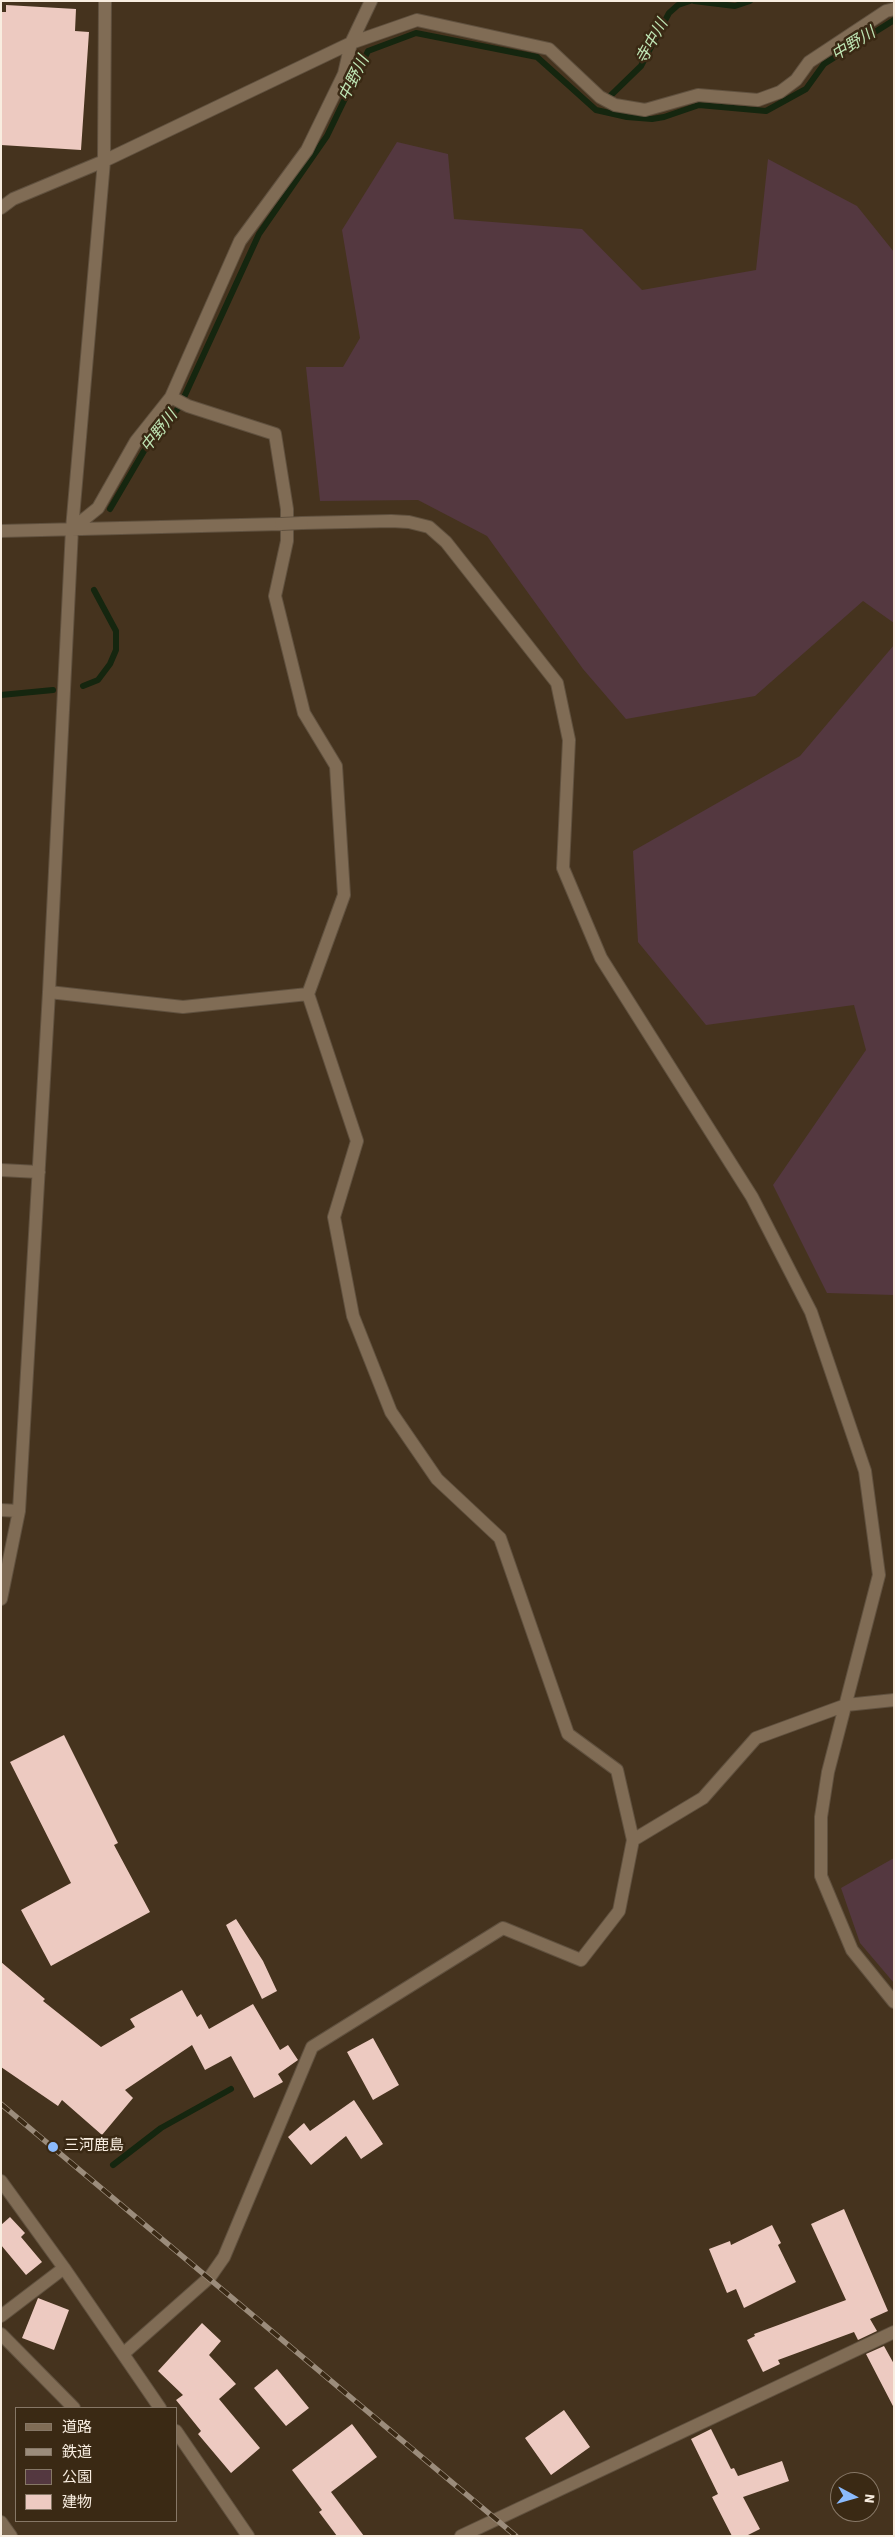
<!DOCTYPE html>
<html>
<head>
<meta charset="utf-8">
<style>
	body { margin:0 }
	#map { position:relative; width:895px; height:2537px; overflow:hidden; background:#45331e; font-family:"Source Sans 3","Noto Sans JP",sans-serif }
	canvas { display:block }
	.frame { position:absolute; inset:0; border:2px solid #f8ede0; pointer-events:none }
	.legend { position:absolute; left:15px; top:2407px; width:162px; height:115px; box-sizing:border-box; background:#3a2914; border:1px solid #867766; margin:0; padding:6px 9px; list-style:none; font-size:15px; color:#f8ede0 }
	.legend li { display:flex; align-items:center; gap:10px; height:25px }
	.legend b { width:25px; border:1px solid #867766 }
	.north { position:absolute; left:830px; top:2472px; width:50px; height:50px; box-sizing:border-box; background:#3a2914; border:1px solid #867766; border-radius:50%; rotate:96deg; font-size:14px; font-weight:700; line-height:20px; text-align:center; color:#f8ede0 }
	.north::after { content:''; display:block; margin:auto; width:18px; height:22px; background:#8bbafc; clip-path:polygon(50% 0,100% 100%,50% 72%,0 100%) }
</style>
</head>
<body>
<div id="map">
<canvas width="895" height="2537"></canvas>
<div class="frame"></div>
<ul class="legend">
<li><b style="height:6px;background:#806c55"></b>道路</li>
<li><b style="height:6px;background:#9b8c7b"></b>鉄道</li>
<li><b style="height:14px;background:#543840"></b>公園</li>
<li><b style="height:14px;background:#edcac1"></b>建物</li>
</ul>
<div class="north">N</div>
</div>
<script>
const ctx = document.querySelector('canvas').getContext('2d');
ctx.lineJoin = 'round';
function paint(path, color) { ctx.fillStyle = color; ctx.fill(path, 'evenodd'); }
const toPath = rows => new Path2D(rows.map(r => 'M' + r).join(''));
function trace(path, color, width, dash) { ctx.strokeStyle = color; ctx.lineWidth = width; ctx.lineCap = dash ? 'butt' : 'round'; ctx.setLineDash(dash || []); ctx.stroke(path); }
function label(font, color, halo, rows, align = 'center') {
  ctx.font = font + ' "Source Sans 3","Noto Sans JP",sans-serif'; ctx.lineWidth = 5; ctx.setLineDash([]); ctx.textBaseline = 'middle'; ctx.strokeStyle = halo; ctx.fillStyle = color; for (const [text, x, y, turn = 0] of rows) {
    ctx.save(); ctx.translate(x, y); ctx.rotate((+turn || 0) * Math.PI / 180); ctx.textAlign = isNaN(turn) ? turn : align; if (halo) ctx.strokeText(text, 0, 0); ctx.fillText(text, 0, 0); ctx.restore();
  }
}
paint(toPath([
	[397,142,448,154,454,219,582,229,642,290,756,270,768,159,857,206,894,252,894,623,863,601,755,696,626,719,583,669,487,536,418,500,320,501,306,367,343,367,360,338,342,230],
	[894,645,894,1295,827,1293,773,1185,866,1050,854,1005,706,1025,638,942,633,851,800,756],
	[894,1858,894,1983,860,1943,841,1888]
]), '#543840');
trace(toPath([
	[694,1,735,6,750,1],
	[606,100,641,66,669,13,678,5,690,1],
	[110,509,144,451,180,406,259,234,327,136,368,51,416,33,537,57,596,110,627,117,652,119,664,117,699,105,766,111,806,89,824,64,894,20],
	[83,686,98,680,110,664,116,650,116,631,94,590],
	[1,695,53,690],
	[113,2165,161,2128,231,2089]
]), '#15260f', 6);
paint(toPath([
	[6,5,76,9,75,31,89,32,81,150,1,145,1,12,6,12],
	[64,1735,118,1843,114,1845,150,1912,51,1966,21,1910,71,1883,10,1762],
	[236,1919,263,1961,277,1991,262,1999,226,1925],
	[1,1962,45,1999,43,2001,101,2047,135,2027,130,2019,182,1990,197,2017,201,2014,209,2029,253,2004,280,2050,288,2045,298,2060,278,2074,283,2082,254,2098,231,2056,205,2070,192,2045,125,2090,133,2098,102,2135,62,2100,58,2106,1,2067],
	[373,2038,399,2085,373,2100,347,2052],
	[354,2100,383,2144,361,2159,346,2136,311,2165,288,2137,304,2123,310,2131],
	[844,2209,888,2311,870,2319,877,2331,858,2340,854,2332,778,2360,780,2364,763,2372,747,2340,755,2336,754,2334,846,2300,811,2224],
	[10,2217,25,2233,21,2237,42,2262,26,2275,1,2245,1,2225],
	[772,2225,781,2243,778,2245,796,2282,744,2308,736,2289,727,2293,709,2249,730,2241,731,2245],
	[38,2298,69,2310,54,2350,22,2338],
	[202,2323,221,2341,209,2355,236,2384,219,2399,260,2448,231,2473,198,2434,201,2431,176,2400,183,2395,158,2371],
	[884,2346,894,2364,894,2408,866,2354],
	[277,2369,309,2408,286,2426,254,2388],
	[564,2410,590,2447,551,2475,525,2438],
	[352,2424,377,2457,331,2492,364,2536,337,2536,319,2512,322,2510,292,2470],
	[711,2429,731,2469,734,2468,738,2476,782,2461,789,2481,743,2497,760,2529,746,2536,732,2536,712,2497,718,2494,691,2439]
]), '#edcac1');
const minor = toPath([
	[1,208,13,199,104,161,351,43,417,20,549,49,600,97,615,105,645,110,698,95,758,100,780,92,796,80,809,62,886,11,894,9],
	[171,397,188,406,275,434,287,509,287,541,275,596,304,713,336,766,344,895,308,994,357,1141,334,1217,353,1316,391,1412,437,1479,500,1538,568,1734,617,1770,633,1840],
	[302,523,391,521,409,522,429,527,446,542,557,683,569,740,563,868,601,958,752,1197,811,1312,865,1471,879,1575,828,1772,821,1817,821,1876,852,1950,894,2002],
	[72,529,98,508,136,441,171,397,240,241,307,150,344,74,351,43,371,1],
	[1,531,281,524],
	[49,992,183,1007,308,994],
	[1,1170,39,1172],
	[1,1510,19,1511],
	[1,1599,19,1511,49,992,72,529,104,161,105,1],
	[1,2181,64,2268,160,2408],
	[1,2316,64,2268],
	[1,2334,74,2408],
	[123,2354,210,2277,224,2257,312,2047,503,1928,581,1960,619,1911,633,1840,703,1798,756,1738,846,1705,894,1700],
	[176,2431,248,2536],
	[1,2522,11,2536],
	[461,2536,894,2332]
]);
trace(minor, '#60513f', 14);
trace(minor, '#806c55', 12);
const rail = toPath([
	[1,2104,516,2536]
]);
trace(rail, '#9b8c7b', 5.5);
trace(rail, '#3a2914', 4, [11]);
const minorBridge = toPath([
	[281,524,302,523]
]);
trace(minorBridge, '#60513f', 14, []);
trace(minorBridge, '#806c55', 12);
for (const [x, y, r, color] of [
	[53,2147,6,"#8bbafc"]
]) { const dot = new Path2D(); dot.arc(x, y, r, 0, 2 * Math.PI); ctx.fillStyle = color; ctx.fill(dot); trace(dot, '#3a2914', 2); }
label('15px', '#f8ede0', '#3a2914', [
	["三河鹿島",64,2147]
], 'left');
label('italic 16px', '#bfe5b4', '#3a2914', [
	["寺中川",653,42,-61],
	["中野川",854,45,-32],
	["中野川",355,79,-64],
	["中野川",160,432,-52]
]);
</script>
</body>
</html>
